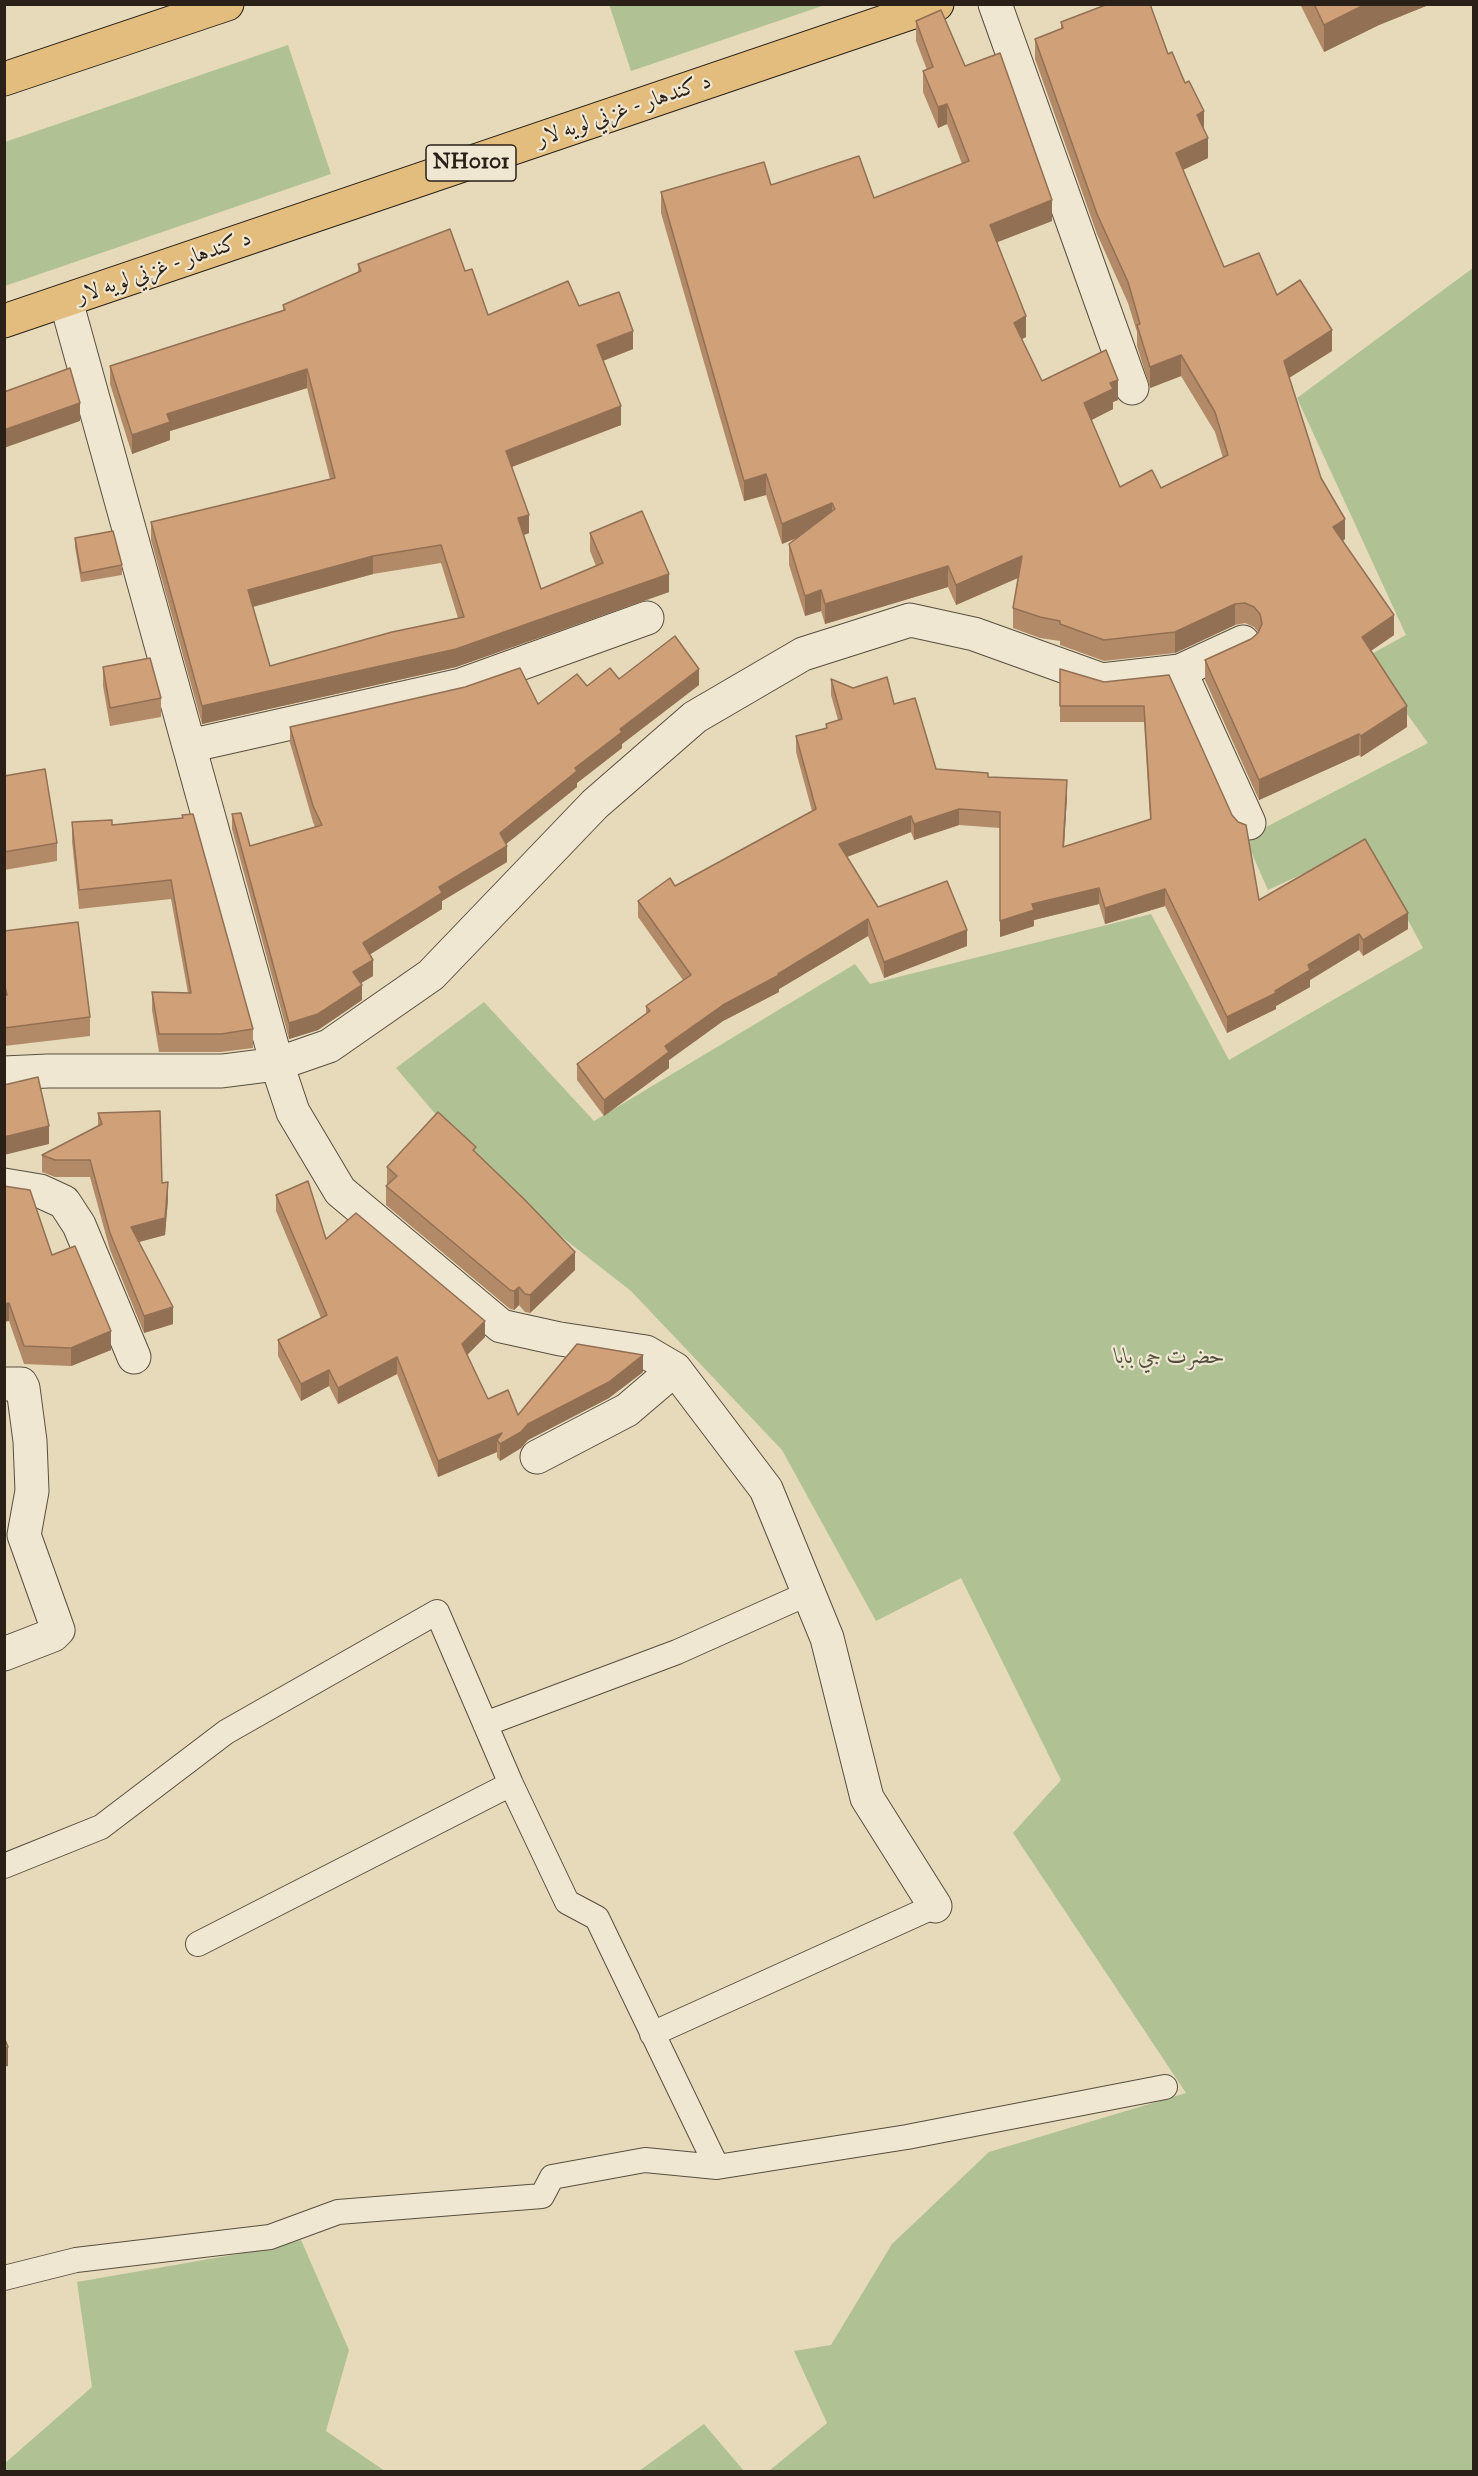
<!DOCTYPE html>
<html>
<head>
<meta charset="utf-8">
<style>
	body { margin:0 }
	#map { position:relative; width:1478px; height:2476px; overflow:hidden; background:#e6daba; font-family:"IM FELL Great Primer",serif }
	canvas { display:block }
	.frame { position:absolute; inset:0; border:6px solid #2a2018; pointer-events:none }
</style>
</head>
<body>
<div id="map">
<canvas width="1478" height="2476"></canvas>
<div class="frame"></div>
</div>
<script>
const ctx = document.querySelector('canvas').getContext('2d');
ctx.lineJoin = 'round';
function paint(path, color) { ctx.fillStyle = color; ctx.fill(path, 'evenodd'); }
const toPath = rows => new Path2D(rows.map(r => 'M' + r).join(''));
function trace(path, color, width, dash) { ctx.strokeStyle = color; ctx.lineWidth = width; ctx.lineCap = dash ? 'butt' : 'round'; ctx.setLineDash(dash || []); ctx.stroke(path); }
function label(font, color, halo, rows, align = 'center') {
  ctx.font = font + ' "IM FELL Great Primer",Amiri,serif'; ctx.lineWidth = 4.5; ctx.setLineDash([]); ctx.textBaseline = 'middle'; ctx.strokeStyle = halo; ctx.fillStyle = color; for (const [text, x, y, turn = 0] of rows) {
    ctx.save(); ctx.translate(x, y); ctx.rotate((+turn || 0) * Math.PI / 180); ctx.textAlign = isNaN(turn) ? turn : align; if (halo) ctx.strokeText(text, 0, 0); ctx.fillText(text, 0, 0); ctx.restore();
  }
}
paint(toPath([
	[609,4,825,4,825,5,631,71],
	[288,45,331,174,5,286,5,142],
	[1473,268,1473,2471,769,2471,827,2423,794,2351,831,2345,892,2244,989,2152,1186,2093,1013,1833,1061,1780,961,1578,876,1621,782,1450,631,1291,498,1187,396,1068,484,1002,594,1121,855,964,870,984,1151,914,1229,1060,1423,948,1367,844,1268,890,1245,838,1428,743,1366,657,1406,635,1297,398],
	[301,2240,349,2350,326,2431,385,2471,5,2472,4,2464,92,2387,77,2282,267,2249],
	[704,2424,744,2471,639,2471]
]), '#b0c194');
const service = toPath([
	[485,1724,677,1652,809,1593],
	[4,1866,101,1827,226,1732,437,1612,511,1784,567,1902,597,1918,717,2167],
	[198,1944,511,1784],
	[652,2034,935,1906],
	[4,2278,76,2260,270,2237,338,2212,542,2196,552,2177,645,2160,717,2167,907,2137,1165,2087]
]);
const minor = toPath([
	[995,4,1132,388],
	[66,301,277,1064,293,1112,340,1191,501,1326,560,1339,646,1352,675,1369,766,1489,827,1638,867,1798,935,1906],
	[1180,671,1249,823],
	[189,746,461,685,647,618],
	[4,1073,48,1071,222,1071,277,1064,329,1046,431,975,595,804,695,717,803,654,910,620,974,634,1102,680,1180,671,1243,642],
	[4,1185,40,1191,64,1202,79,1225,134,1357],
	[4,1384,21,1384,23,1388,30,1441,32,1491,24,1535,58,1630,53,1635,4,1654],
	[537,1457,627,1410,675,1369]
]);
const trunk = toPath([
	[4,79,227,4],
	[4,321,937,4]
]);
trace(service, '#594e40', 26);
trace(minor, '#594e40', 35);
trace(trunk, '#2a2018', 35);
trace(service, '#efe7d2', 24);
trace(minor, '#efe7d2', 33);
trace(trunk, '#e3bd7d', 33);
paint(toPath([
	[1300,4,1431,4,1379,25,1324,52],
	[916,21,965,66,1052,221,997,242,1026,337,1022,339,1042,381,1118,400,1113,402,1113,409,1091,420,1120,487,1161,488,1223,458,1215,432,1181,376,1150,388,1137,346,1137,332,1128,303,1097,234,1035,59,1035,39,1061,29,1061,22,1168,54,1204,128,1208,158,1183,170,1224,267,1277,295,1332,351,1289,378,1321,478,1345,539,1343,541,1394,635,1371,651,1407,727,1361,757,1359,755,1259,800,1205,680,1205,660,1251,639,1258,632,1254,627,1245,623,1235,625,1175,653,1104,661,1060,645,1060,641,1040,638,1013,628,1013,608,1018,578,956,605,948,587,825,624,821,611,805,616,789,565,789,544,797,538,782,544,766,495,744,501,661,213,661,192,771,185,874,198,962,164,947,124,938,128,923,92,923,71,927,70,916,41],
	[358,264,465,271,488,315,579,306,633,349,603,361,621,425,512,467,529,533,524,535,541,589,596,566,590,551,590,533,669,592,456,667,202,724,151,540,151,522,330,479,307,388,170,431,170,440,132,454,110,384,110,366,283,310,283,305,358,273],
	[441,563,458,618,270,666,253,607,373,574],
	[75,538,122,565,122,575,81,582,75,547],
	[103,667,161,698,161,717,110,726,103,686],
	[1060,669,1104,682,1169,675,1259,900,1408,929,1363,956,1359,950,1310,980,1310,987,1276,1006,1276,1009,1227,1033,1165,906,1105,924,1099,904,1034,920,1034,926,1000,937,1000,828,959,825,914,840,911,832,847,857,878,907,967,946,884,978,868,936,779,989,779,992,723,1021,669,1060,669,1068,604,1116,577,1080,577,1064,646,1013,646,1006,683,980,638,917,638,901,675,886,812,811,796,752,796,736,826,729,826,724,838,720,831,695,831,679,894,704,936,769,988,777,1067,796,1064,847,1150,820,1144,722,1060,722],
	[619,679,699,685,622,744,622,748,577,783,577,787,506,844,507,862,442,901,442,909,370,954,373,976,360,983,362,1000,318,1030,289,1039,232,829,232,814,250,846,315,827,313,822,290,743,290,727,538,704,587,686],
	[4,776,57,843,57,861,4,870],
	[182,818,253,1029,253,1048,221,1052,159,1052,152,1010,152,992,188,993,171,899,79,909,72,841,72,822,112,825],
	[4,931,90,1017,90,1036,4,1046],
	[98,1113,162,1183,168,1199,165,1235,139,1242,173,1324,144,1333,110,1250,90,1177,55,1177,42,1172,42,1155,98,1126],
	[476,1153,575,1270,530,1313,525,1312,519,1305,514,1310,510,1309,386,1205,386,1186,387,1185,387,1167],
	[4,1186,52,1255,111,1350,71,1366,24,1364,9,1321],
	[276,1195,326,1239,485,1337,467,1355,488,1399,518,1415,643,1372,609,1398,528,1440,521,1448,500,1461,497,1457,497,1452,438,1477,397,1374,338,1404,329,1386,301,1401,278,1356,278,1340,321,1318,276,1211]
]), '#b38a67');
paint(toPath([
	[1366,4,1431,4,1379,25,1324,52,1324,25],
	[947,104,947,124,938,128,938,107],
	[1204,111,1204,132,1197,115],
	[1208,138,1208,158,1176,173,1176,153],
	[1052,200,1052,221,990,245,990,225],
	[1026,316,1026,337,1014,343,1014,323],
	[1332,330,1332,351,1284,381,1284,361],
	[633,331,633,349,597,363,597,345],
	[1181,355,1181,376,1150,388,1150,367],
	[307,369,307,388,170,431,170,440,132,454,132,435,167,414],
	[1118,380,1118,400,1113,402,1113,409,1084,424,1084,403,1110,383],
	[80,403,80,421,4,448,4,430],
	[621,406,621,425,506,469,506,451],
	[766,474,766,495,744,501,744,481],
	[832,503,832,523,782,544,782,524],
	[529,515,529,533,518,537,518,518],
	[1345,519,1345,539,1333,547,1333,527],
	[373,556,373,574,248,608,248,590],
	[1022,556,1022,576,956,605,956,585],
	[948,566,948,587,825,624,825,604],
	[669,574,669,592,456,667,202,724,202,706],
	[821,590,821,611,805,616,805,596],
	[1235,604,1235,625,1175,653,1175,632],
	[1394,615,1394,635,1362,657,1362,637],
	[699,669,699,685,622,744,622,748,577,783,577,787,500,849,500,833,620,729],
	[1407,706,1407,727,1361,757,1361,736],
	[1359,734,1359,755,1259,800,1259,780],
	[1067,780,1067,796,1063,863,1063,847],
	[959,809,959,825,914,840,914,824],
	[911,816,911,832,839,860,839,844],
	[507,846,507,862,442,901,442,909,363,959,363,943,439,887],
	[1099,888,1099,904,1034,920,1034,926,1000,937,1000,921,1032,904],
	[1165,889,1165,906,1105,924,1105,908],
	[1408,913,1408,929,1363,956,1363,940],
	[868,919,868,936,779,989,779,992,723,1021,669,1060,669,1068,604,1116,604,1100,665,1046,723,1005,778,974],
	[967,930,967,946,884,978,884,962],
	[1359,934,1359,950,1310,980,1310,987,1276,1006,1276,1009,1227,1033,1227,1017,1275,991,1308,965],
	[373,960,373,976,353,988,353,972],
	[362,985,362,1000,318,1030,289,1039,289,1023],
	[49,1126,49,1144,4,1155,4,1137],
	[168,1182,168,1199,165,1235,131,1244,131,1227],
	[575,1252,575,1270,530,1313,530,1295],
	[519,1287,519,1305,514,1310,514,1291],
	[9,1303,9,1321,4,1322,4,1304],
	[173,1307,173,1324,144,1333,144,1316],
	[485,1321,485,1337,462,1360,462,1344],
	[111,1331,111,1350,71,1366,71,1348],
	[643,1355,643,1372,609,1398,528,1440,521,1448,500,1461,500,1444,497,1440,497,1452,438,1477,438,1461,502,1433,528,1424],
	[397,1357,397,1374,338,1404,338,1388],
	[329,1370,329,1386,301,1401,301,1384],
	[8,2047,8,2066,4,2067,4,2049]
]), '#927054');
const building = toPath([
	[1108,4,1150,4,1168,54,1172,52,1185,83,1189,81,1204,111,1197,115,1208,138,1176,153,1224,267,1259,253,1277,295,1300,280,1332,330,1284,361,1321,478,1345,519,1333,527,1394,615,1362,637,1407,706,1361,736,1359,734,1259,780,1205,660,1251,639,1258,633,1262,624,1260,614,1254,607,1245,603,1235,604,1175,632,1104,640,1060,624,1060,621,1040,617,1013,608,1022,556,956,585,948,566,825,604,821,590,805,596,789,544,835,509,832,503,782,524,766,474,744,481,661,192,764,162,771,185,859,156,874,198,969,161,947,104,938,107,923,71,933,67,916,21,941,10,965,66,1000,53,1052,200,990,225,1026,316,1014,323,1042,381,1106,350,1118,380,1110,383,1113,389,1084,403,1120,487,1152,470,1161,488,1228,455,1215,412,1181,355,1150,367,1137,325,1140,324,1128,282,1097,214,1035,39,1063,28,1061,22,1108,4],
	[1314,4,1366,4,1324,25,1314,4],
	[450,229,465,271,472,269,488,315,568,281,579,306,619,292,633,331,597,345,621,406,506,451,529,515,518,518,541,589,603,563,590,533,642,511,669,574,456,649,202,706,151,522,335,478,307,369,167,414,170,422,132,435,110,366,285,310,283,305,361,271,358,264,450,229],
	[441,545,464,617,392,632,270,666,248,590,373,556,441,545],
	[70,368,80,403,4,430,4,392,70,368],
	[113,531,122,565,81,573,75,538,113,531],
	[675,636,699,669,620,729,622,732,575,768,577,771,500,833,507,846,439,887,442,893,363,943,373,960,353,972,362,985,318,1014,289,1023,232,814,241,813,250,846,322,825,313,806,290,727,465,687,520,668,538,704,577,674,587,686,610,668,619,679,675,636],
	[150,658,161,698,110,708,103,667,150,658],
	[1060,669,1104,682,1169,675,1232,815,1238,822,1246,825,1259,900,1365,839,1408,913,1363,940,1359,934,1308,965,1310,970,1275,991,1276,993,1227,1017,1165,889,1105,908,1099,888,1032,904,1034,910,1000,921,1000,812,959,809,914,824,911,816,839,844,878,907,947,881,967,930,884,962,868,919,778,974,779,975,723,1005,665,1046,669,1052,604,1100,577,1064,650,1011,646,1006,691,975,638,901,670,878,675,886,816,809,796,736,827,728,826,724,842,719,831,679,853,688,887,677,894,704,915,698,936,769,988,773,988,777,1067,780,1063,847,1151,819,1144,706,1060,706,1060,669],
	[45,769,57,843,4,852,4,776,45,769],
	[193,814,253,1029,221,1034,159,1034,152,992,191,993,171,880,79,890,72,822,112,820,112,825,183,818,182,815,193,814],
	[78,922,90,1017,4,1028,4,995,7,995,4,983,4,931,78,922],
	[38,1077,49,1126,4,1137,4,1085,38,1077],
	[160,1111,162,1183,168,1182,165,1218,131,1227,173,1307,144,1316,110,1233,90,1160,55,1160,42,1155,102,1124,98,1113,160,1111],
	[438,1112,476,1147,473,1150,524,1199,575,1252,530,1295,525,1294,519,1287,514,1291,510,1290,386,1186,397,1176,387,1167,438,1112],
	[308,1181,326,1239,356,1213,485,1321,462,1344,488,1399,508,1390,518,1415,577,1344,643,1355,609,1382,528,1424,521,1432,500,1444,497,1440,502,1433,438,1461,397,1357,338,1388,329,1370,301,1384,278,1340,327,1315,276,1195,308,1181],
	[4,1186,30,1190,52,1255,75,1246,111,1331,71,1348,24,1346,9,1303,4,1304,4,1186],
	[4,2037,8,2047,4,2049,4,2037]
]);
paint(building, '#d0a078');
trace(building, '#927054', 1.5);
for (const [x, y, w] of [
	[471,163,90]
]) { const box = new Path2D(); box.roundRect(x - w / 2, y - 18, w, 36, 4.5); ctx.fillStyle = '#efe7d2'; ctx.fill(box); trace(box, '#2a2018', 1.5); }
label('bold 21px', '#2a2018', null, [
	["NH0101",471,163]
]);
label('22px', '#2a2018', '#efe7d2', [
	["د کندهار - غزني لويه لار",624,111,-19],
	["د کندهار - غزني لويه لار",164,268,-19]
]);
label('italic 22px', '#52503d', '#efe7d2', [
	["حضرت جي بابا",1170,1358]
]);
</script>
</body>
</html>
